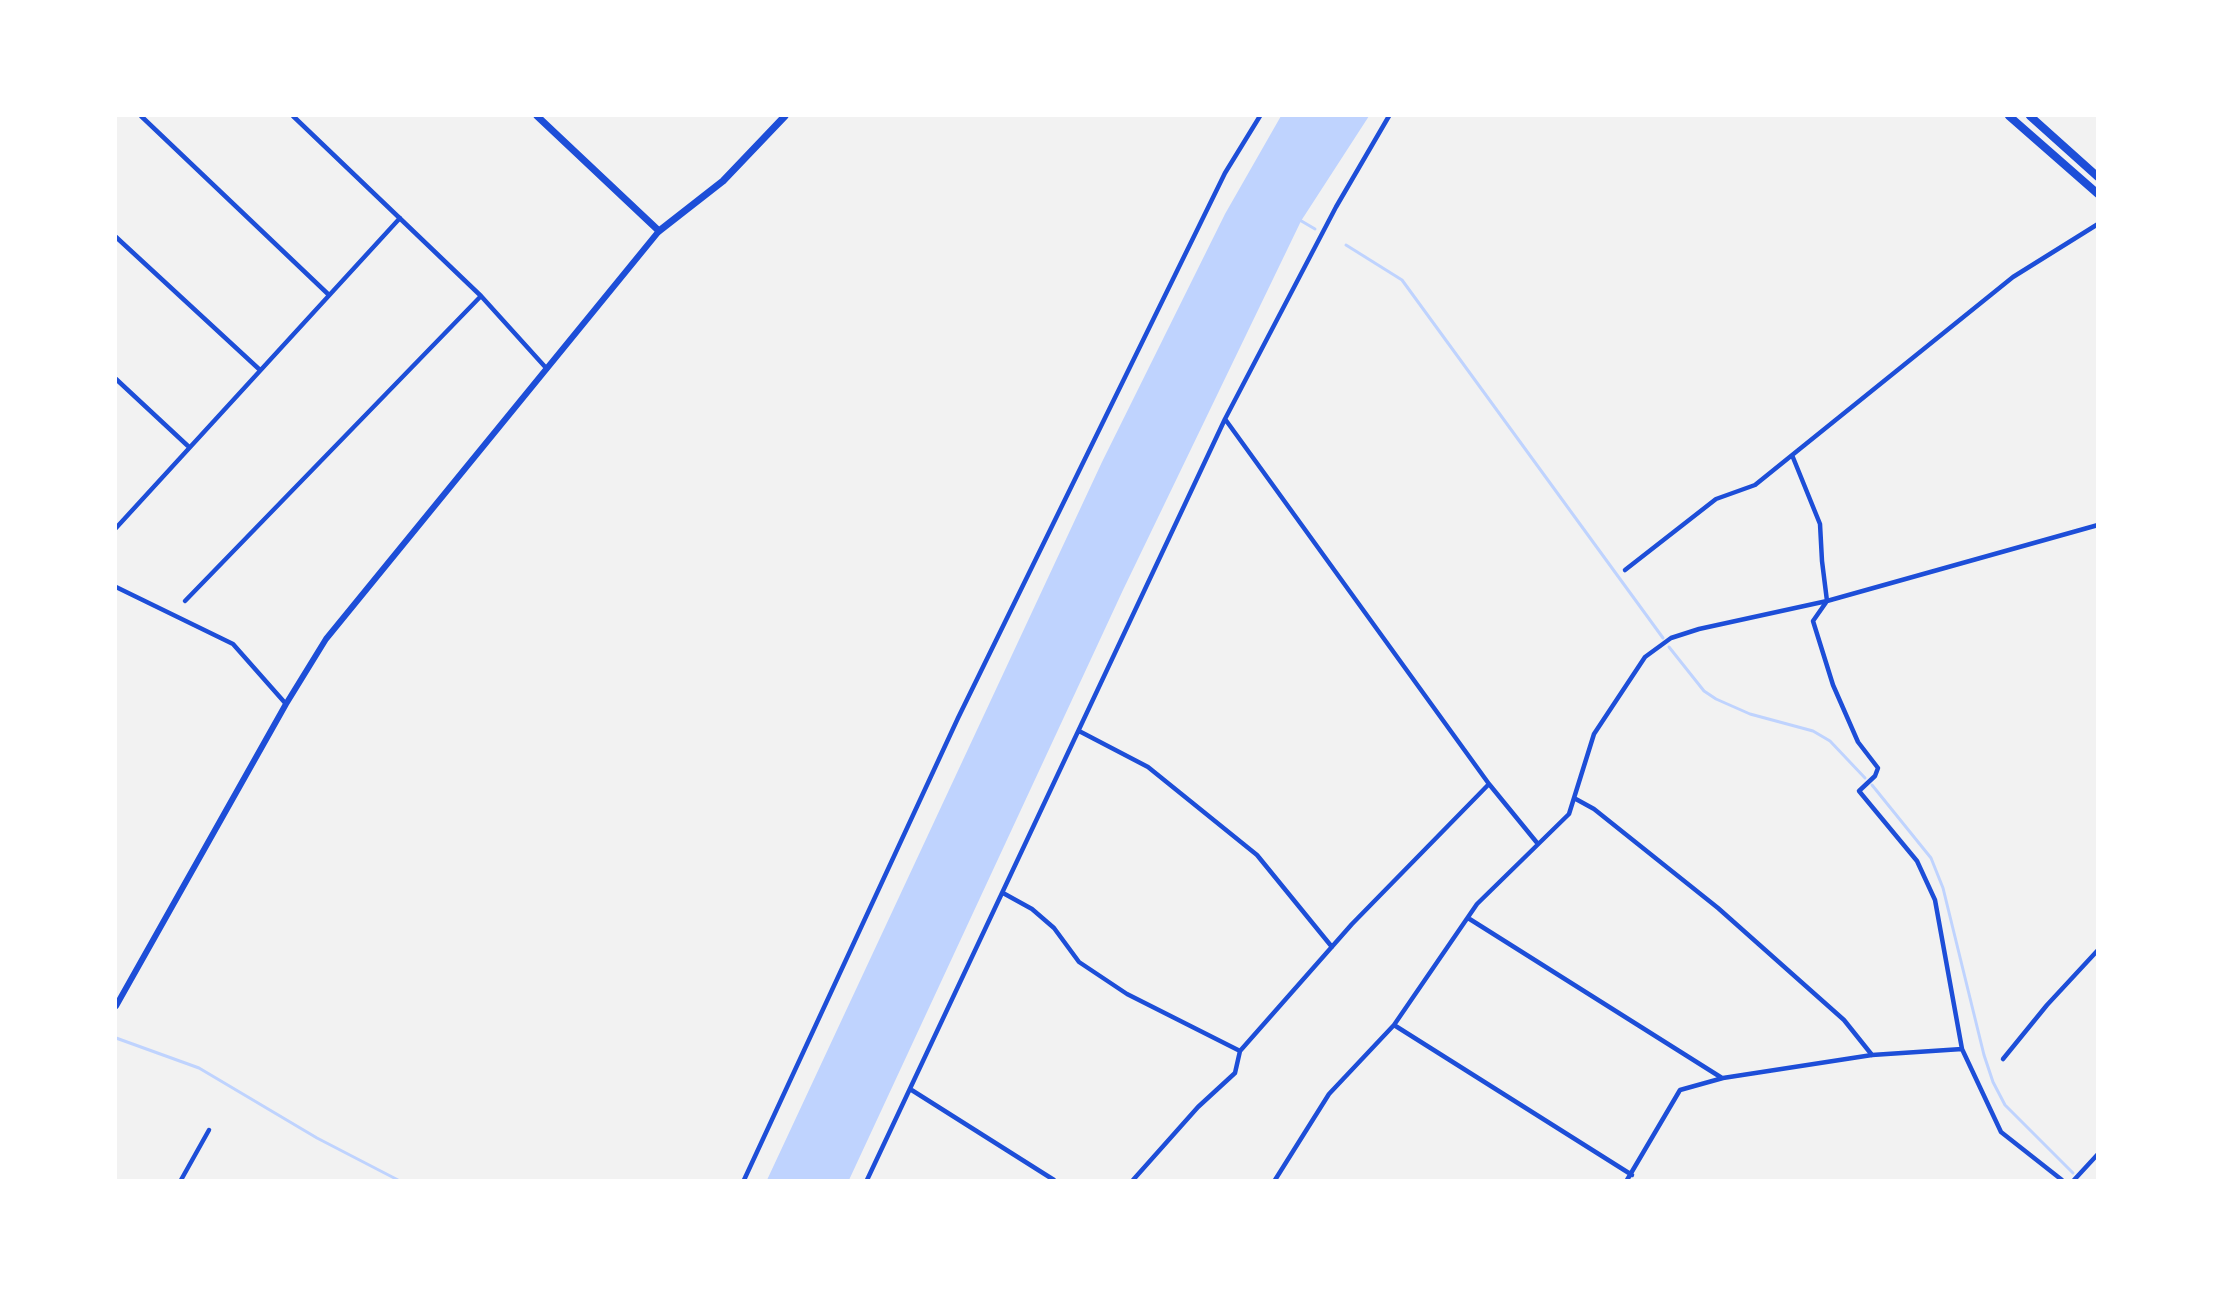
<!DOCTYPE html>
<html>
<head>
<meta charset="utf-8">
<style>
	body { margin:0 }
	#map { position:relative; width:2213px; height:1296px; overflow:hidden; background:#f2f2f2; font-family:"Golos Text",sans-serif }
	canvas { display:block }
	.frame { position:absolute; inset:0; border:117px solid #fff; pointer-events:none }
</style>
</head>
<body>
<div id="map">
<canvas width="2213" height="1296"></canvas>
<div class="frame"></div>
</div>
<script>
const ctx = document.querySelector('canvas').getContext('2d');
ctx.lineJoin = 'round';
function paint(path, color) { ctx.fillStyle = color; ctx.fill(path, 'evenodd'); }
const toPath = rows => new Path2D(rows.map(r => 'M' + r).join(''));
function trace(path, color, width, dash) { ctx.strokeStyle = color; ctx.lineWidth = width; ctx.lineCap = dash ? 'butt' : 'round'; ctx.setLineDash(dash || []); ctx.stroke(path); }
paint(toPath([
	[1281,116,1369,116,1301,221,1123,590,849,1180,767,1180,1102,462,1225,214]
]), '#bfd3fe');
trace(toPath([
	[1298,219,1315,229],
	[1346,245,1402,280,1663,638],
	[1669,647,1704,691,1716,699,1750,714,1813,731,1830,741,1865,778],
	[1872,785,1931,858,1943,888,1984,1055,1993,1082,2005,1105,2073,1173],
	[116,1038,199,1068,317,1138,398,1180]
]), '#bfd3fe', 3);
trace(toPath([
	[141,116,329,295],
	[293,116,481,296,547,369],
	[116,237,260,370],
	[116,379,189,447],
	[1225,419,1489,784,1538,844],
	[1792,455,1820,524,1822,561,1827,601,1813,621,1833,685,1858,742,1878,768,1875,776,1859,791,1917,861,1935,900,1962,1049,2001,1132,2062,1180],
	[116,528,400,218],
	[1625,570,1716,499,1755,485,2013,277,2098,224],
	[116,587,233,644,286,704],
	[185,601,481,296],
	[1079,731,1148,767,1257,855,1332,947],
	[1574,798,1594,809,1718,908,1844,1020,1872,1055],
	[1003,893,1032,909,1054,928,1079,962,1127,994,1240,1051],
	[1468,918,1722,1078],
	[1394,1025,1632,1175],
	[2003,1059,2047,1005,2098,950],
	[910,1089,1054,1180],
	[181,1180,209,1130],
	[744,1180,958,718,1225,173,1260,116],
	[867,1180,1225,419,1336,207,1389,116],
	[1133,1180,1198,1107,1235,1073,1240,1051,1352,924,1489,784],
	[1275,1180,1329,1094,1394,1025,1477,904,1569,814,1594,734,1645,657,1671,638,1699,629,1827,601,2098,525],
	[1627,1180,1680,1090,1723,1078,1872,1055,1962,1049],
	[2074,1180,2098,1154]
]), '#1d4ed8', 4.5);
trace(toPath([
	[116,1006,286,704,326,639,659,231]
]), '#1d4ed8', 6);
trace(toPath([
	[537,116,659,231,723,181,785,116]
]), '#1d4ed8', 7);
trace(toPath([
	[2009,116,2098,194],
	[2030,116,2098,177]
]), '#1d4ed8', 8);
</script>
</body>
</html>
